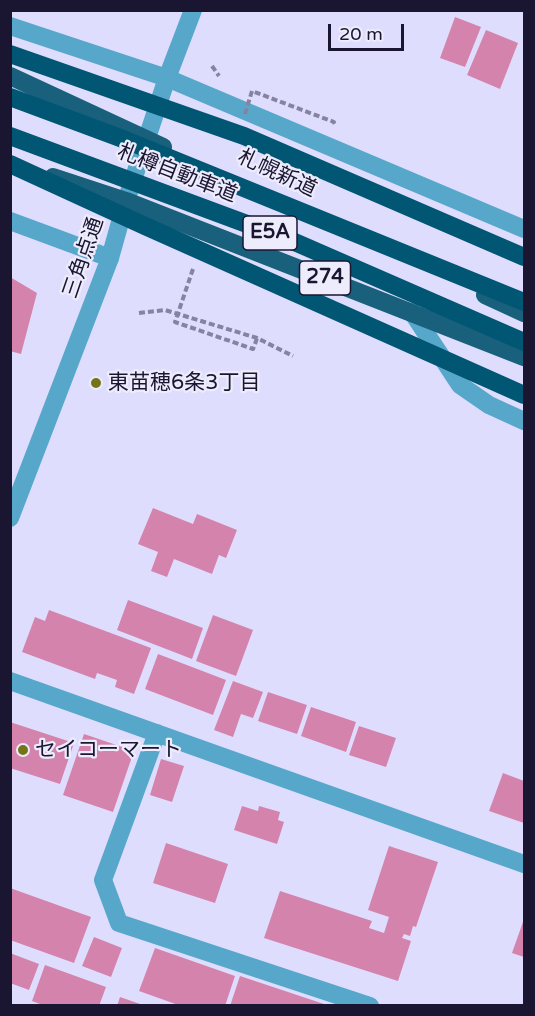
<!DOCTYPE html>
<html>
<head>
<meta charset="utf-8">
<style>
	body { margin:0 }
	#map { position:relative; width:535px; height:1016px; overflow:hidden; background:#dfddfd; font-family:"Varela Round",sans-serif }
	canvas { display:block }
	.frame { position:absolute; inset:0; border:12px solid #1a1531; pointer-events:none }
	.scale { position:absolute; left:328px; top:24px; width:76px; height:27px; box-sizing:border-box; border:3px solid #1a1531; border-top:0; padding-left:8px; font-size:18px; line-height:21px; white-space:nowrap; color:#1a1531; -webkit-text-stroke:4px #edecfc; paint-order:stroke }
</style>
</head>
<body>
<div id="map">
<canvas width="535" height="1016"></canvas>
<div class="frame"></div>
<div class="scale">20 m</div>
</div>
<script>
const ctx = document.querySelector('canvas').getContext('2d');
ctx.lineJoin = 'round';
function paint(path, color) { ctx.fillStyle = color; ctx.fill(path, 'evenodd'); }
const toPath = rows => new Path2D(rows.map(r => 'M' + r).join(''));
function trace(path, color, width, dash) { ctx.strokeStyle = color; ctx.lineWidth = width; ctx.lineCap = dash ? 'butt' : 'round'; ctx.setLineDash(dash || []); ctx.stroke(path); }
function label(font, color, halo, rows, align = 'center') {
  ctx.font = font + ' "Varela Round","Noto Sans JP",sans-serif'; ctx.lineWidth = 4.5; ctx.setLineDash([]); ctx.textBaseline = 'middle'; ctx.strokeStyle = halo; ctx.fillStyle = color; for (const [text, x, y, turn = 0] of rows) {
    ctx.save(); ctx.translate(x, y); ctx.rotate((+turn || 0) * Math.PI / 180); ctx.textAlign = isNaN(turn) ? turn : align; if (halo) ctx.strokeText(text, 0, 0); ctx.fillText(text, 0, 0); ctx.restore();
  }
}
paint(toPath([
	[455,17,481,27,465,67,440,58],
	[486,30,518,43,500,89,467,75],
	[10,277,37,293,21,354,10,351],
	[153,508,193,524,197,514,237,530,226,558,219,555,212,574,174,559,167,577,151,571,158,552,138,544],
	[128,600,203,628,192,659,117,630],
	[49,610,151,648,134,694,115,687,117,680,97,673,95,679,22,652,35,617,45,621],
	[213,615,253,630,236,676,196,661],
	[158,654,226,680,213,715,145,689],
	[233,681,263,692,253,718,241,714,233,737,214,730],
	[268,692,307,705,297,734,258,721],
	[311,707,356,722,346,752,301,736],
	[10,722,74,743,60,784,10,768],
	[359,726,396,738,386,767,349,755],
	[84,734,134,751,113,812,63,795],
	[161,759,184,766,172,802,150,795],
	[503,773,524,781,524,823,489,811],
	[242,806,258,811,259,806,280,812,278,820,284,822,277,844,234,830],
	[166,843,228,864,215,903,153,883],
	[389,846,438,862,416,927,413,926,410,936,404,934,402,938,411,941,398,981,264,938,280,891,372,921,369,928,384,933,389,917,368,910],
	[10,888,91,917,74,963,10,940],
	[524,919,524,957,512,953],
	[94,937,122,948,111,977,82,966],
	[155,948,235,976,225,1006,181,1006,139,991],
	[10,953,39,964,29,990,10,983],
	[45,965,106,987,99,1006,45,1006,32,1001],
	[240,976,327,1005,327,1006,230,1006],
	[120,997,143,1005,143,1006,117,1006]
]), '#d484ac');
trace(toPath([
	[212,66,219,76],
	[139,313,165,310,257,338,293,356],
	[255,344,257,338]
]), '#8683a1', 4, [6, 3]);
trace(toPath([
	[10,26,167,78,524,229],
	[10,221,110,258],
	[412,312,460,385,489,405,524,421],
	[10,681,524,864],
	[157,733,103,880,119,923,370,1006]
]), '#57a7ca', 18);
trace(toPath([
	[10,518,110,258,126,201,167,78,193,10]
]), '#57a7ca', 18);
trace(toPath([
	[10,76,163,147],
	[53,177,126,201,524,357],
	[485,295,524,313]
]), '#18607b', 18);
trace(toPath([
	[245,114,252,91,334,122,330,124],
	[193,269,175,322,253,349,255,344]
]), '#8683a1', 4, [6, 3]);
trace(toPath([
	[10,54,244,136,524,257],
	[10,97,123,139,524,302],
	[10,136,290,240,524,342],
	[10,164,145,226,524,395]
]), '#005673', 18);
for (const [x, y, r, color] of [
	[96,383,6,"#747419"],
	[23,750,6,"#747419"]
]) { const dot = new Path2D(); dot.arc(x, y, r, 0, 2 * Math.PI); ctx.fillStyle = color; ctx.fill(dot); trace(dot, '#edecfc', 2); }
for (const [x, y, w] of [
	[270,233,54],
	[325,278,51]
]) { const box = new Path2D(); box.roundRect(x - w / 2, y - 17, w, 34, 4.5); ctx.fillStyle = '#edecfc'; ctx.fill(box); trace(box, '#1a1531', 1.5); }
label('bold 20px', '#1a1531', null, [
	["E5A",270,233],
	["274",325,278]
]);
label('21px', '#1a1531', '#edecfc', [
	["札樽自動車道",177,174,21],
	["札幌新道",277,174,25],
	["三角点通",84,258,-71]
]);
label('21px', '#1a1531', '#edecfc', [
	["東苗穂6条3丁目",108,383],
	["セイコーマート",35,750]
], 'left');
</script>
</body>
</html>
